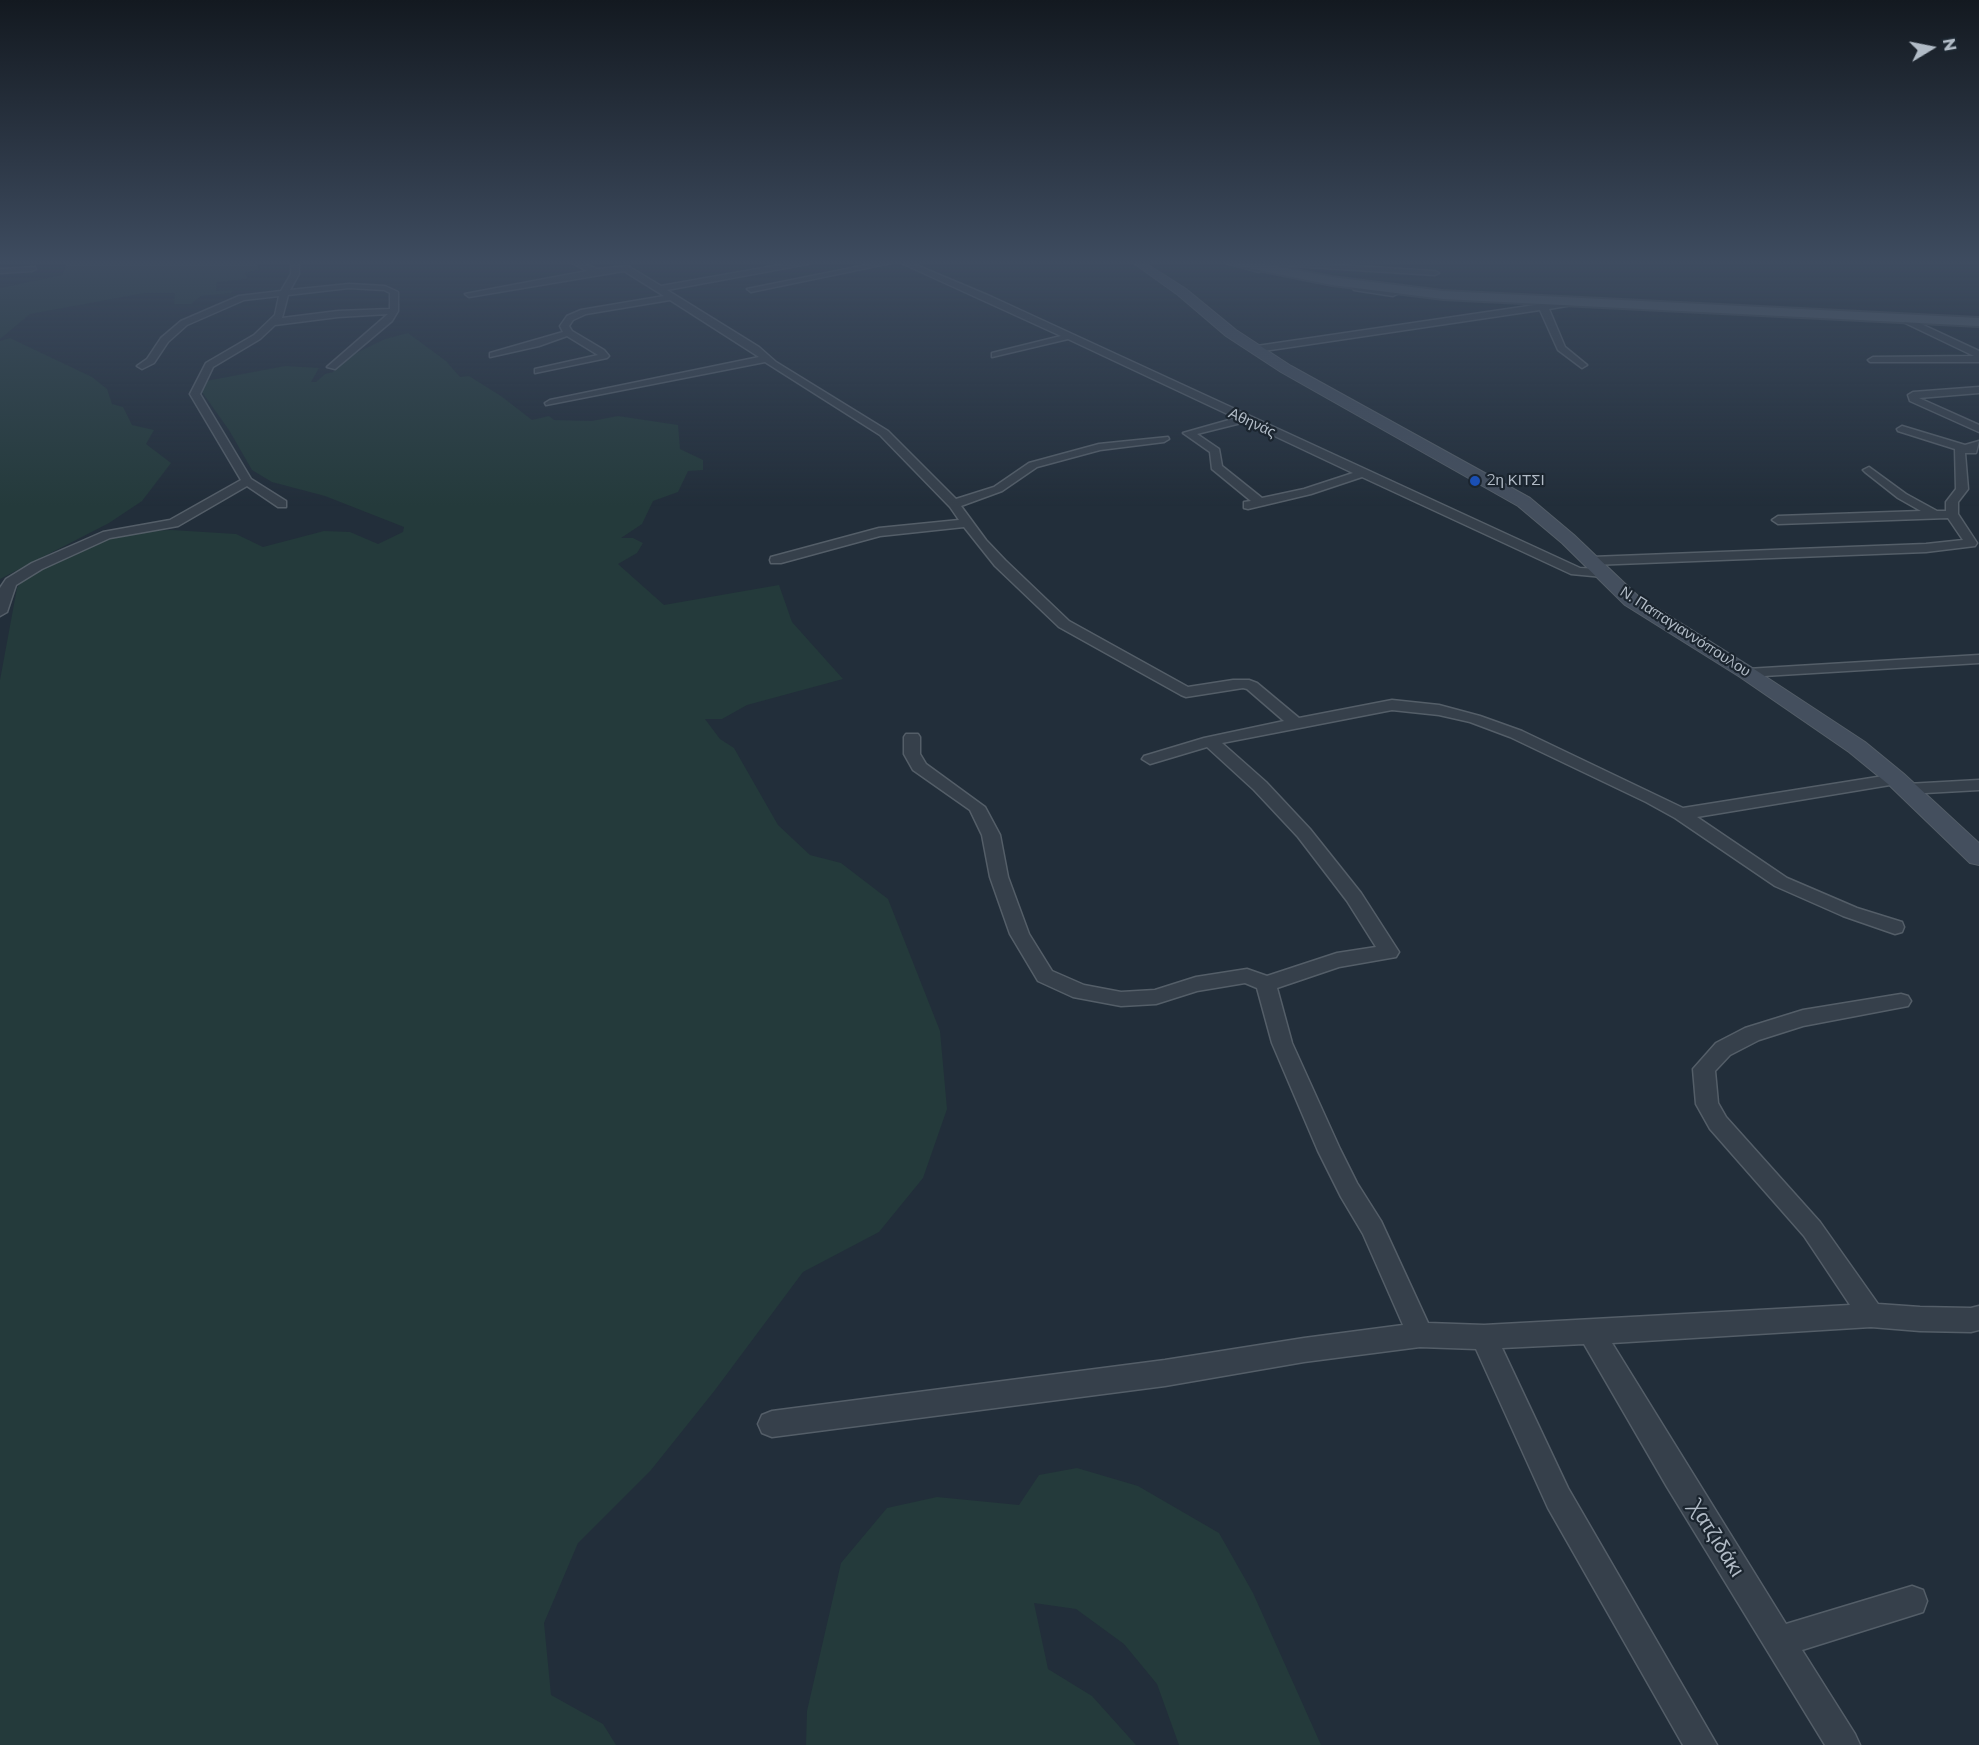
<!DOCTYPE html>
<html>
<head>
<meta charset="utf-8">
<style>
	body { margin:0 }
	#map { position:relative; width:1979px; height:1745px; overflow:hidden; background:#222e3a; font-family:Montserrat,sans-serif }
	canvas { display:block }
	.north { position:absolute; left:1901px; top:18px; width:60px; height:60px; -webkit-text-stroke:4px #1b252f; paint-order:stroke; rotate:80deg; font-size:16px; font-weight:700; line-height:24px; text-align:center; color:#b1bbc6 }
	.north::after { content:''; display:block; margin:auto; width:21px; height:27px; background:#b1bbc6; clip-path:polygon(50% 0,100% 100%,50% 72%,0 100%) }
</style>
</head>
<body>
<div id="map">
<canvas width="1979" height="1745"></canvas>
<div class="north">N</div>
</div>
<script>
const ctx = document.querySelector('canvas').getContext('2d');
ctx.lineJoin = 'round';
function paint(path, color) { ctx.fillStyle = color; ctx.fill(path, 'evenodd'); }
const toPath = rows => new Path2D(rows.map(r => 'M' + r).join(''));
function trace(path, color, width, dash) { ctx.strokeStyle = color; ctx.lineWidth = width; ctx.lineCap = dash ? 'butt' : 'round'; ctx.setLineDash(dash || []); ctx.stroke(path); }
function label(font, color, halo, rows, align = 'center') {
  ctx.font = font + ' Montserrat,sans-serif'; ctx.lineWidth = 4.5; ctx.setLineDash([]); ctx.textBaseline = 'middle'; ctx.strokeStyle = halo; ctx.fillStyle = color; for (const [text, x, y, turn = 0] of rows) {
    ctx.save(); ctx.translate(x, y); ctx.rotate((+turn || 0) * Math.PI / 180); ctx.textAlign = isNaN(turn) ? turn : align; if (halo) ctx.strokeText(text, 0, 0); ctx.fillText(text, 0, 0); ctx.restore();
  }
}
paint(toPath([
	[67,262,257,262,259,270,245,273,248,279,217,282,216,291,234,290,231,293,201,296,191,304,174,304,175,293,145,293,30,314,0,339,0,288,62,275],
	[408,333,446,361,460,377,469,376,501,396,532,420,549,416,554,420,592,421,618,416,678,425,680,449,703,460,703,470,688,471,678,492,653,501,642,524,621,538,633,538,643,543,637,553,618,564,664,605,779,585,792,622,843,679,747,705,722,719,705,719,720,739,734,748,778,825,810,855,841,863,888,899,940,1031,947,1109,923,1178,879,1232,803,1272,715,1390,651,1470,578,1543,544,1623,551,1695,603,1724,616,1745,0,1745,0,680,17,588,23,579,39,568,103,540,149,531,172,530,236,534,263,547,324,531,350,532,378,544,403,532,404,527,325,496,272,482,252,470,229,430,202,392,206,381,285,366,319,368,311,382,316,382,325,374,333,372,346,358,385,339],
	[10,338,92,377,107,389,112,404,123,407,132,425,154,430,146,444,171,463,142,501,109,523,0,579,0,341],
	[1077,1468,1138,1486,1219,1533,1253,1593,1321,1745,1179,1745,1157,1684,1124,1644,1076,1609,1034,1603,1048,1669,1092,1696,1136,1745,806,1745,807,1711,841,1563,887,1508,937,1497,1019,1505,1039,1475]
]), '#243a3b');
const street = toPath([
	[291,262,299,262,299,274,290,290,349,284,385,286,398,292,398,311,392,321,335,369,327,367,388,314,338,317,275,325,260,339,213,367,200,394,251,479,286,501,286,507,278,507,247,486,178,526,110,538,42,569,16,585,7,612,0,616,0,588,6,579,32,563,103,532,170,520,241,480,190,394,206,363,254,335,275,315,279,296,244,300,187,325,168,342,154,363,142,369,137,366,147,359,161,338,181,321,239,296,281,291,291,274,291,262],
	[349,288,384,290,390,293,390,309,338,311,282,318,288,295,349,288],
	[570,262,580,262,597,269,628,266,661,286,796,262,812,262,808,264,667,290,759,347,776,362,888,431,956,499,994,487,1029,463,1099,444,1168,437,1169,439,1164,442,1100,450,1037,467,1002,491,961,506,986,540,1005,560,1069,621,1188,687,1233,680,1249,680,1257,683,1299,718,1392,700,1439,705,1480,716,1522,731,1683,808,1896,774,1902,776,1904,779,1896,784,1697,817,1787,878,1857,908,1902,922,1904,927,1902,932,1895,934,1843,916,1775,886,1675,818,1646,802,1510,737,1470,722,1439,715,1392,710,1222,743,1266,782,1310,829,1361,893,1399,952,1396,957,1339,967,1277,988,1292,1043,1340,1149,1357,1183,1381,1221,1428,1323,1484,1325,1850,1305,1804,1236,1710,1129,1696,1104,1693,1069,1716,1043,1745,1028,1803,1010,1901,994,1908,996,1911,1001,1908,1006,1803,1026,1759,1040,1730,1055,1715,1071,1718,1103,1726,1117,1820,1222,1878,1304,1920,1307,1971,1308,1979,1306,1979,1330,1971,1332,1920,1331,1871,1327,1612,1343,1786,1624,1912,1586,1923,1590,1927,1601,1923,1612,1802,1650,1855,1734,1860,1745,1825,1745,1667,1487,1584,1344,1502,1348,1568,1488,1717,1745,1683,1745,1548,1508,1476,1349,1420,1347,1304,1362,1165,1386,772,1437,762,1433,758,1424,762,1415,772,1411,1165,1360,1304,1338,1403,1325,1363,1234,1341,1197,1318,1151,1272,1043,1257,988,1245,983,1197,991,1156,1004,1121,1006,1073,997,1038,981,1010,934,990,877,982,835,970,810,913,770,904,754,904,737,906,734,918,734,920,737,920,754,926,764,985,807,1000,835,1008,877,1029,934,1052,971,1084,985,1121,992,1155,990,1196,977,1247,969,1267,976,1337,953,1376,947,1347,901,1298,837,1254,790,1207,747,1150,764,1142,759,1144,756,1204,738,1284,721,1247,689,1243,688,1186,697,1181,695,1059,627,995,566,964,527,880,536,781,563,771,563,770,560,771,557,879,528,959,520,950,507,880,435,765,362,546,405,545,403,550,400,759,357,670,300,586,314,573,320,569,326,572,331,604,350,609,356,607,358,535,373,535,369,598,355,567,336,539,346,490,357,490,353,563,332,560,326,567,316,581,310,664,296,624,271,469,297,465,294,587,271,570,262],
	[881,262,896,262,751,292,747,289,881,262],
	[899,262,909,262,992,297,1580,568,1603,569,1610,573,1603,577,1571,574,1362,477,1311,494,1248,509,1244,508,1244,502,1251,501,1212,469,1210,452,1183,433,1236,418,1068,339,992,357,992,353,1061,336,899,262],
	[1245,422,1353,473,1304,489,1262,498,1222,466,1219,449,1197,434,1245,422],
	[1222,262,1235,262,1263,270,1259,272,1222,262],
	[1254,262,1292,262,1435,271,1439,273,1435,275,1258,264,1254,262],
	[35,267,36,269,32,271,0,273,0,269,35,267],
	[1357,286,1392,290,1402,287,1406,290,1393,296,1354,290,1353,288,1357,286],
	[1569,300,1572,301,1572,305,1549,309,1565,347,1587,365,1582,368,1558,350,1540,310,1257,352,1252,349,1257,346,1569,300],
	[1904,316,1979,351,1979,362,1870,362,1868,360,1873,357,1974,356,1901,321,1901,317,1904,316],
	[1979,387,1979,393,1919,398,1979,425,1979,432,1910,401,1908,395,1913,392,1979,387],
	[1902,426,1965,445,1979,441,1976,453,1965,453,1968,489,1958,502,1958,514,1977,543,1975,546,1926,552,1592,565,1586,561,1592,557,1926,544,1963,540,1948,518,1778,524,1772,520,1778,516,1921,511,1898,498,1865,472,1863,470,1869,467,1906,494,1937,511,1946,511,1946,502,1956,489,1955,449,1898,431,1897,429,1902,426],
	[1979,655,1979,663,1747,677,1740,673,1747,669,1979,655],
	[1979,780,1979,790,1907,794,1899,789,1907,784,1979,780]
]);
const secondary = toPath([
	[1132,262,1144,262,1186,289,1236,330,1291,366,1530,498,1574,535,1639,597,1754,669,1865,742,1904,774,1979,843,1979,865,1970,863,1888,784,1849,752,1740,677,1625,605,1562,543,1518,506,1281,372,1226,336,1178,295,1132,262]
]);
const primary = toPath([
	[1232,262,1255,262,1332,277,1443,291,1979,318,1979,326,1443,299,1332,285,1238,266,1232,262]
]);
trace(street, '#545e68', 3);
trace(secondary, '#545e68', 2);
trace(primary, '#3f4953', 4);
paint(street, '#36404b');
paint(secondary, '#444f5e');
paint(primary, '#545f6b');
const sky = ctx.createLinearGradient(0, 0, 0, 506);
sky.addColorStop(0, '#131920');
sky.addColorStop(0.52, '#3e4c60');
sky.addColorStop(1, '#3e4c6000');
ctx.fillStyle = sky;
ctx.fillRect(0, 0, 1979, 506);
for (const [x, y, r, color] of [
	[1475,481,6,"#1a4fb4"]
]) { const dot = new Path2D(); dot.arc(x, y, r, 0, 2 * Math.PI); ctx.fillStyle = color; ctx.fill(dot); trace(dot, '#1b252f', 2); }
label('15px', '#b1bbc6', '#1b252f', [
	["Αθηνάς",1252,423,25],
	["Ν. Παπαγιαννόπουλου",1685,632,33]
]);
label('15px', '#b1bbc6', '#1b252f', [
	["2η ΚΙΤΣΙ",1487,481]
], 'left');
label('21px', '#b1bbc6', '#1b252f', [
	["Χατζιδάκι",1716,1539,58]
]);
</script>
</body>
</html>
